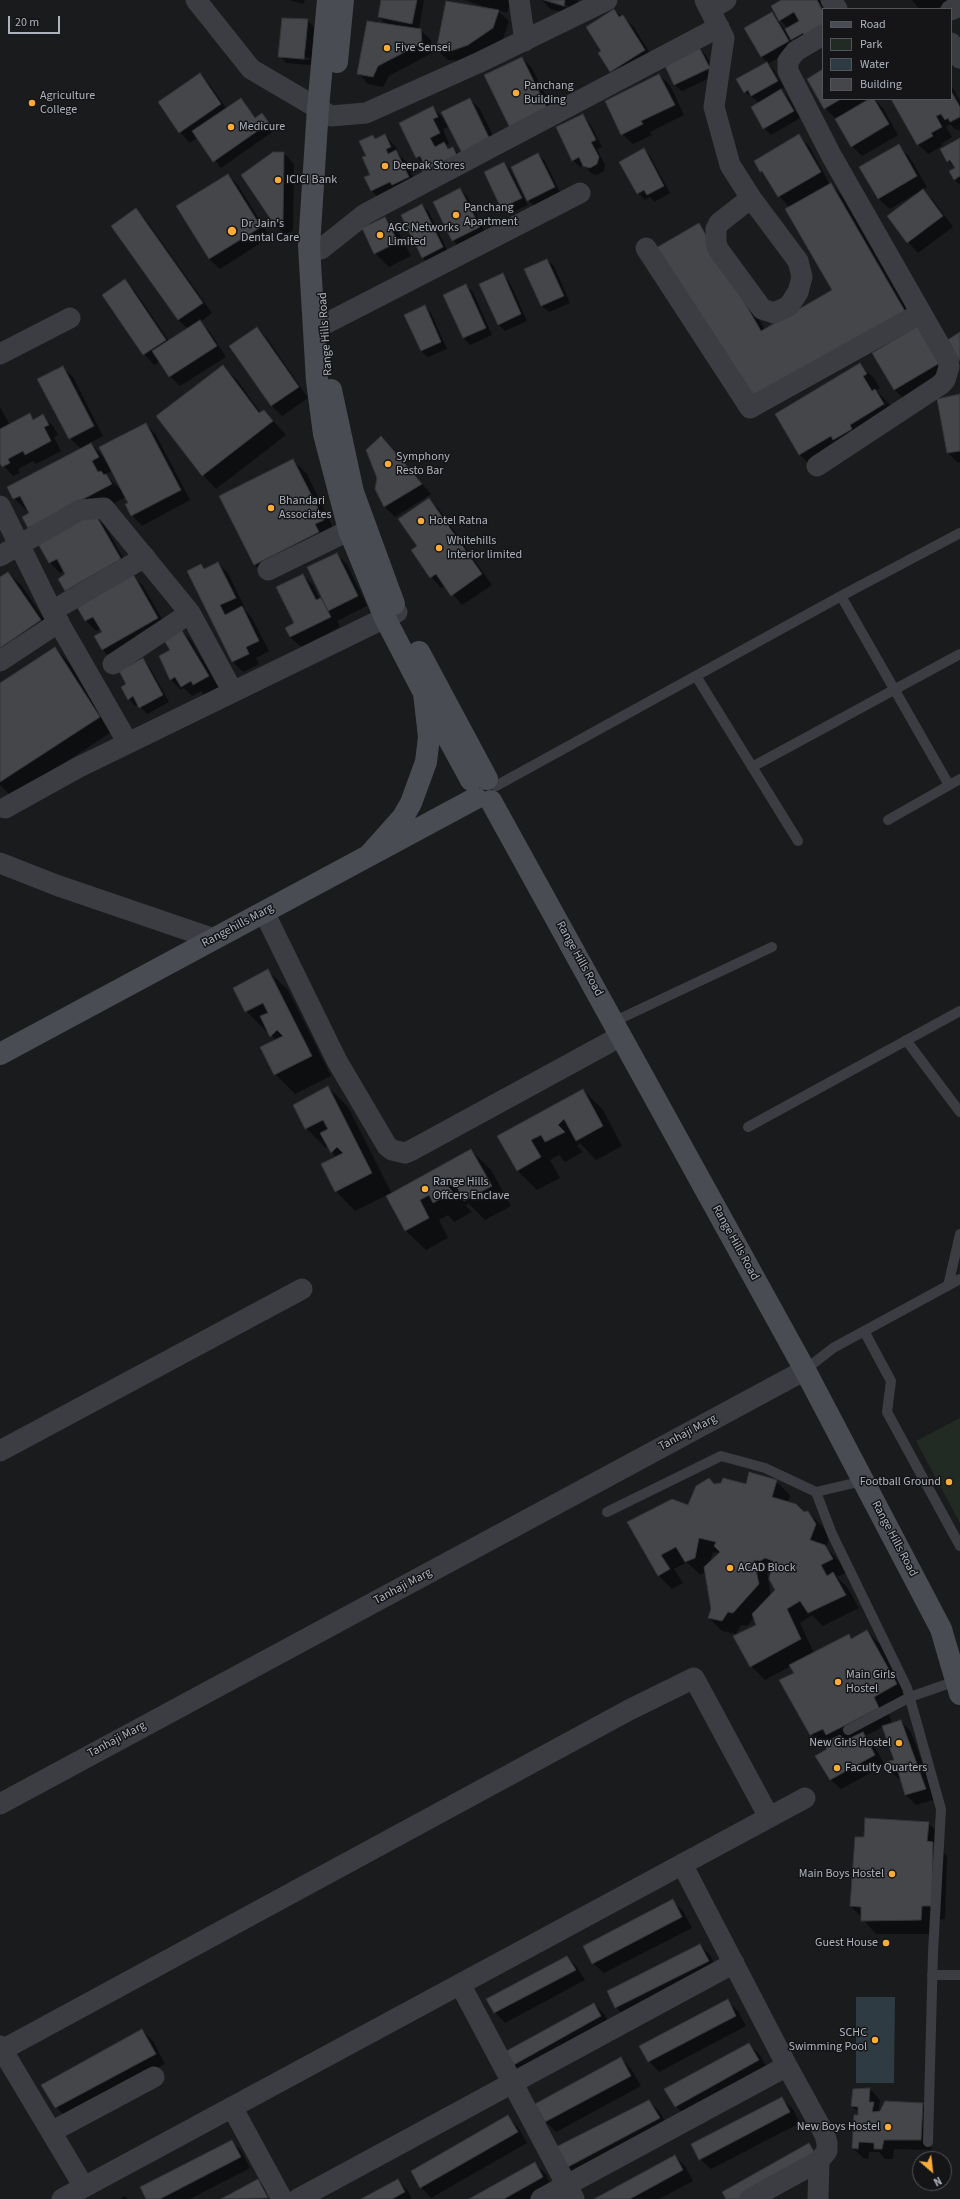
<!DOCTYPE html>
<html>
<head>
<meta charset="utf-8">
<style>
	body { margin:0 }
	#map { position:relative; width:960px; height:2199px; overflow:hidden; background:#1a1b1d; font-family:"Source Sans 3",sans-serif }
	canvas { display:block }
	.legend { position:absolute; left:822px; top:8px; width:130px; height:92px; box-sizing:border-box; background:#151518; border:1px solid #52545a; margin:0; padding:5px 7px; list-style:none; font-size:12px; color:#adb3bd }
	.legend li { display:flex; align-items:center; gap:8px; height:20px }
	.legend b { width:20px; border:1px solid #52545a }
	.north { position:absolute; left:912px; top:2151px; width:40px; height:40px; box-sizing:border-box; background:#151518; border:1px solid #52545a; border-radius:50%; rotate:152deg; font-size:11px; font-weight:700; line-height:16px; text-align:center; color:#adb3bd }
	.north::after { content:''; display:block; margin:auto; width:14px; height:18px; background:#f9ac37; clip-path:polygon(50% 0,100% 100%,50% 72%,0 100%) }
	.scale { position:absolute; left:8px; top:16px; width:52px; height:18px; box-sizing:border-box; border:2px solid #adb3bd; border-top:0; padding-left:5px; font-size:12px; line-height:14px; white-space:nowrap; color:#adb3bd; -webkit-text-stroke:3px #151518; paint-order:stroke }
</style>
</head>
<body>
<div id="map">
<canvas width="960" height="2199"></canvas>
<ul class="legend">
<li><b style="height:5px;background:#494c52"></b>Road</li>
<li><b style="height:11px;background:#222b23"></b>Park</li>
<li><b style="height:11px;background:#2f3b42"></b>Water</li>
<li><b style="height:11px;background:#44464a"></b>Building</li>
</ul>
<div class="north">N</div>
<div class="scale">20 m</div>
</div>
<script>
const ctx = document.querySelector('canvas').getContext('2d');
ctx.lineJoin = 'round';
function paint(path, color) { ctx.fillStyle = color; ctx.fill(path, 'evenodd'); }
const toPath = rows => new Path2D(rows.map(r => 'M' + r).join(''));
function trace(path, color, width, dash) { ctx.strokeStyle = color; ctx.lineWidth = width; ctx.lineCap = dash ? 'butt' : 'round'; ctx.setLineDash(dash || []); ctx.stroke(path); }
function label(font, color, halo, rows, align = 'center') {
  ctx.font = font + ' "Source Sans 3",sans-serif'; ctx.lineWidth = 3; ctx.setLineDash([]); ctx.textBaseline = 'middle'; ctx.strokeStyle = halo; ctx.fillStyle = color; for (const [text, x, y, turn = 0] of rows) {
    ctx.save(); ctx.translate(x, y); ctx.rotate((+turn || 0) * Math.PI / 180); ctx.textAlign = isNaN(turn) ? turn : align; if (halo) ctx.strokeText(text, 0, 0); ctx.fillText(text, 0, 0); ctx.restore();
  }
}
paint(toPath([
	[960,1418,960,1523,916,1441]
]), '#222b23');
paint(toPath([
	[856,1997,895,1997,894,2083,856,2083]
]), '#2f3b42');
paint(toPath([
	[289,0,305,0,303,4],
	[382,0,426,0,424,0,419,29,431,40,432,53,389,76,383,87,368,84,358,73,387,25,379,17],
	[465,0,511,0,507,13,497,10,509,21,503,39,478,55,462,61,448,60,437,50,494,10],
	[542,0,578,0,574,15,550,9],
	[551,1,569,6,568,8,551,3],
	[783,0,820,0,825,9,823,9,823,45,802,50,790,37,795,48,768,64,774,70,784,88,781,90,788,97,800,118,771,135,764,128,760,103,745,92,738,80,767,62,761,56,772,13,785,30,788,28,780,20],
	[912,0,954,0,954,1,935,9,919,9],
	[614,10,633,26,655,61,621,82,611,72,600,53,602,52],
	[307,20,314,27,311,65,286,63,280,56],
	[285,56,310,58,309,60,285,58],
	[699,48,706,55,716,75,682,91,675,85,665,64],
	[522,58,532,68,559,122,512,130],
	[823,70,823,99,874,99,883,108,898,135,862,156,852,146,836,119,825,108,808,79],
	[200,74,210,85,226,108,241,99,256,118,262,114,275,130,221,168,198,137,190,143,180,132],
	[659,75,670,85,684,115,650,132,652,135,633,144,622,134],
	[951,85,960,101,960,131,958,129,956,130,950,124,946,127,952,137,941,144,942,146,928,154,918,144,892,99,951,99],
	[470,99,480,109,502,154,475,167],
	[433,108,443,118,448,127,443,129,449,144,446,145,450,149,453,148,463,158,423,163,417,157],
	[583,115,589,122,602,147,597,149,605,165,604,171,597,175,591,173,584,165,580,167,573,160],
	[798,135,809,146,829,183,845,198,953,372,905,400,895,390,873,352,767,411,753,397,698,225,712,238,765,330,833,290,790,208,779,196,768,178,761,171],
	[373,136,376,140,385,136,395,146,400,156,406,161,418,187,382,201,372,191,366,178,372,175],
	[960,139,960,185,954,179,955,168,948,161],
	[898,146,909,156,927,187,922,190,933,200,953,227,918,253,908,242,915,194,890,209,879,199,861,168],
	[644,150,650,156,670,193,654,202,650,197,645,200,638,193],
	[284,153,294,164,293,231,285,234,274,224],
	[538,154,545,161,561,194,535,207,528,200],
	[504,163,510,170,528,205,509,214,502,208,485,173],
	[228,175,238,185,270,237,220,269,209,259],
	[460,189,467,196,486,234,459,247,453,240],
	[422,205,429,212,449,254,429,264,422,257],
	[136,209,146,220,212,313,200,322,210,332,226,357,180,386,170,376,160,361,154,365,144,354,124,281,135,291,169,341,188,329,178,320],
	[385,218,398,231,411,256,389,267,375,253],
	[547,260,554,266,570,303,549,312,542,306],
	[502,275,509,281,527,321,505,331,498,324],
	[466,286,473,292,492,335,470,345,464,338,445,295],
	[424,306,431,313,447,349,428,357,421,351],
	[257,328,267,338,308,398,282,416,271,405],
	[860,365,874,378,880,388,876,390,889,404,897,418,814,468,800,455,776,414],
	[62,367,73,377,103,436,90,443,105,458,146,424,156,435,190,500,142,526,132,515,126,497,94,514,104,524,130,570,76,601,66,591,59,579,67,574,64,570,60,573,50,563,29,511,28,512,14,498,81,449,70,438],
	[112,471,123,492,105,474],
	[223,367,237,380,261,413,264,411,286,435,216,489,203,475],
	[960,395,960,462,958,463,948,453],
	[0,407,10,425,30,415,35,420,43,416,53,426,58,435,54,437,61,451,36,464,33,461,18,469,20,473,13,476,0,461],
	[381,438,431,494,395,517,384,506],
	[293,460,307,474,336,534,268,578,254,564],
	[429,499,439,509,492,585,462,605,445,585,441,588,431,577,418,546],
	[336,554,347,564,367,606,337,621,340,627,301,647,290,637,286,628,296,624,302,575,313,585,320,600,323,598],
	[218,563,228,573,245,608,244,609,252,618,269,651,256,658,259,664,243,672,233,662,201,565,206,569],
	[8,573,22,586,54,634,0,670,0,578],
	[133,576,143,586,168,629,113,660,103,650,95,637,103,632,101,628,96,631,86,621,78,607],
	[181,630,191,640,219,687,204,695,201,691,192,696,184,688,181,690,171,680,160,657,171,650],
	[55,648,69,662,113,731,12,797,0,785,0,684],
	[142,659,149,666,169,702,147,714,138,704,135,706,129,699,127,684],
	[268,971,288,990,331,1076,295,1094,275,1074,262,1048,276,1041,268,1030,266,1031,246,1011],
	[328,1087,348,1107,392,1194,471,1150,491,1170,511,1206,485,1220,468,1203,466,1206,472,1212,454,1222,448,1215,439,1220,448,1238,426,1250,406,1231,387,1195,355,1211,336,1191,336,1158,328,1147,326,1148,306,1128],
	[583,1090,603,1110,622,1146,596,1160,580,1143,577,1146,583,1152,565,1162,559,1155,550,1160,560,1178,537,1190,517,1170,499,1137],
	[776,1481,790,1495,788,1502,804,1513,808,1512,822,1526,829,1538,826,1547,838,1560,846,1573,837,1577,847,1587,859,1608,823,1626,812,1615,800,1623,814,1653,849,1636,852,1639,867,1631,881,1645,910,1698,887,1711,892,1722,888,1724,901,1721,911,1732,936,1799,916,1805,906,1795,902,1780,900,1780,889,1770,887,1763,895,1760,883,1727,865,1736,873,1744,885,1765,841,1789,830,1779,828,1750,811,1734,795,1673,791,1666,765,1680,751,1666,757,1625,754,1618,747,1626,741,1625,736,1634,722,1631,709,1618,712,1609,706,1572,700,1575,687,1562,674,1569,683,1583,672,1589,658,1575,629,1522,689,1506,714,1485,747,1485],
	[713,1552,720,1553,710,1562],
	[767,1573,771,1574,776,1591,771,1595],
	[928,1823,942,1837,941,1850,947,1856,945,1919,935,1920,935,1934,876,1934,851,1906,865,1838],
	[673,1901,683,1911,692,1928,604,1973,593,1963],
	[700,1945,710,1955,718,1971,626,2018,616,2007],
	[567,1957,577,1967,585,1980,505,2023,495,2012],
	[727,2001,738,2011,746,2026,659,2072,649,2061],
	[594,2004,604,2014,611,2027,521,2077,511,2066],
	[142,2030,153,2041,165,2064,66,2117,56,2107],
	[749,2044,759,2054,769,2071,686,2117,676,2106],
	[621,2058,631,2069,641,2086,556,2132,546,2122,537,2104],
	[870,2089,880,2100,879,2109,881,2111,923,2104,933,2115,931,2150,894,2149,893,2159,885,2159,879,2152,869,2152,868,2159,863,2158,853,2148,859,2116,859,2113,852,2106,854,2090],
	[782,2099,793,2109,800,2123,711,2169,700,2159],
	[649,2101,659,2111,669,2128,577,2177,567,2167],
	[508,2117,518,2127,527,2143,431,2198,421,2187],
	[232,2141,242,2152,250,2168,190,2199,147,2199],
	[675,2156,685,2166,693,2181,659,2199,596,2199],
	[535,2164,546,2174,552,2188,533,2199,471,2199],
	[258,2180,268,2191,264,2191,268,2199,223,2199],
	[398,2180,408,2191,412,2199,363,2199],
	[125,2196,128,2199,120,2199]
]), '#0007');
const building = toPath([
	[381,0,417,0,412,24,378,17,381,0],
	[544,0,565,0,564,6,544,0],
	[781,0,817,0,823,11,823,28,806,38,803,33,791,40,785,29,799,21,794,12,779,21,771,6,781,0],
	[446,1,499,10,493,28,468,45,451,51,436,51,446,1],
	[614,9,619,17,623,15,645,50,610,72,598,53,601,51,586,27,614,9],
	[772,12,789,41,761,57,744,28,772,12],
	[282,18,308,19,304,59,278,57,282,18],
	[367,21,421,29,422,43,378,66,373,77,357,74,367,21],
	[699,47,710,68,674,85,664,64,699,47],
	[522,57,549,112,511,130,484,75,522,57],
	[767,62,778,81,751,96,748,90,744,93,736,79,767,62],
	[823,69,823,99,841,99,824,109,807,79,823,69],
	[200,73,221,104,179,133,158,102,200,73],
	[659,74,675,105,641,121,643,124,621,135,605,101,659,74],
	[781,89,794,111,763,129,751,107,781,89],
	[951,91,960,107,960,117,950,122,948,118,945,120,941,114,936,116,942,127,931,133,933,136,917,145,891,99,951,99,951,91],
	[241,98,255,118,262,113,269,123,213,162,192,131,241,98],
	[470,98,492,144,464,157,441,112,470,98],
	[869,99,874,99,889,124,851,147,835,119,869,99],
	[433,106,438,117,433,119,440,133,430,138,435,147,444,142,448,149,453,147,458,158,424,175,419,164,423,162,420,156,416,158,399,123,433,106],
	[583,114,596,140,591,142,599,157,597,164,590,168,583,166,579,157,572,161,556,127,583,114],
	[385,134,391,147,386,149,388,154,396,150,409,177,392,185,390,182,371,191,364,177,370,175,362,157,366,156,359,141,373,135,375,139,385,134],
	[799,134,821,172,778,197,762,171,760,172,754,161,799,134],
	[960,138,960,176,954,180,949,171,955,168,950,160,947,162,940,149,960,138],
	[899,144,917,176,878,199,859,167,899,144],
	[644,148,664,186,647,195,644,190,637,194,619,162,644,148],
	[273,152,284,152,283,221,274,224,241,175,273,152],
	[538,153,555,187,527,201,511,167,538,153],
	[504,162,522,198,501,208,484,172,504,162],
	[228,174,261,227,209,259,176,206,228,174],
	[831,183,906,313,752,398,656,248,699,223,761,331,832,290,785,209,831,183],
	[460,188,480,227,452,241,433,202,460,188],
	[923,189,943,216,907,243,887,216,923,189],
	[422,204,443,247,422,258,401,215,422,204],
	[136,208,203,303,178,320,111,226,136,208],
	[385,217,398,242,374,254,362,228,385,217],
	[547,259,564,296,541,306,524,269,547,259],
	[503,273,521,314,498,325,479,284,503,273],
	[125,279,166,340,143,355,102,295,125,279],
	[466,284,486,328,463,338,443,295,466,284],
	[425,305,441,342,421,351,404,315,425,305],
	[200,320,217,346,169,377,152,351,200,320],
	[921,324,943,361,894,390,872,353,921,324],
	[257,327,299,387,271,406,229,346,257,327],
	[960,332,960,361,946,341,960,332],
	[860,363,867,374,863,376,872,391,875,389,884,404,850,425,852,429,833,440,831,436,799,455,775,414,860,363],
	[223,365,259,413,264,410,273,421,202,476,156,416,223,365],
	[63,366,94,426,69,439,37,379,63,366],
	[960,394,960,451,947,453,937,399,960,394],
	[30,413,33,420,43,414,49,425,44,427,51,441,25,455,23,451,8,459,10,463,2,467,0,463,0,429,30,413],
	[146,423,181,490,131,516,125,504,128,503,99,447,146,423],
	[381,436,422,484,384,507,375,489,377,478,366,450,381,436],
	[91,443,99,457,92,461,98,472,101,471,104,475,106,474,112,484,28,528,22,517,29,513,20,496,13,499,7,487,91,443],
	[293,459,324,520,315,524,319,532,254,565,219,496,293,459],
	[429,498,482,574,451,596,436,574,430,578,411,550,417,546,398,519,429,498],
	[94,512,121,559,65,591,58,579,65,574,57,559,49,563,38,544,94,512],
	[337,553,358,596,328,611,307,567,337,553],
	[218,562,236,598,220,605,225,615,242,606,259,641,246,647,249,654,232,662,187,571,201,564,204,569,218,562],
	[8,572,41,620,0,648,0,577,8,572],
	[133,574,158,618,102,650,94,636,102,632,93,617,85,621,77,607,133,574],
	[303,574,316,600,321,598,331,617,290,637,285,628,294,623,276,587,303,574],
	[181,629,209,676,193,685,191,681,181,687,175,677,170,680,159,656,170,650,163,639,181,629],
	[55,647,100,717,0,782,0,683,55,647],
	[143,658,163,695,139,708,133,696,128,700,121,687,126,684,119,671,143,658],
	[268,969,312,1056,274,1075,260,1047,283,1036,277,1030,270,1037,260,1016,268,1013,263,1003,245,1012,233,988,268,969],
	[328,1086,372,1173,335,1192,321,1164,343,1153,337,1147,331,1153,320,1133,328,1129,323,1120,305,1129,293,1105,328,1086],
	[583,1089,603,1126,576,1141,564,1119,558,1125,565,1132,545,1142,541,1135,531,1140,541,1157,517,1171,497,1136,583,1089],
	[471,1149,492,1186,464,1201,453,1179,447,1185,453,1192,433,1203,429,1195,420,1200,429,1218,405,1231,386,1196,471,1149],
	[749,1472,777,1480,772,1497,796,1504,804,1512,808,1511,816,1524,810,1540,825,1545,833,1559,821,1565,827,1576,833,1572,846,1595,808,1613,800,1601,787,1609,801,1639,750,1667,733,1636,756,1625,752,1614,775,1590,769,1579,773,1561,765,1558,760,1561,754,1560,759,1584,733,1613,728,1612,722,1621,708,1618,711,1609,704,1567,720,1552,714,1546,716,1542,699,1538,695,1558,685,1562,676,1547,661,1555,670,1569,658,1576,627,1522,672,1499,688,1505,696,1486,709,1478,714,1484,721,1483,723,1478,746,1484,749,1472],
	[867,1630,897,1684,874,1697,879,1708,826,1735,823,1729,810,1735,779,1680,794,1673,789,1665,849,1634,851,1639,867,1630],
	[901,1720,926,1789,905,1795,897,1768,888,1770,886,1762,894,1760,882,1726,901,1720],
	[863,1732,875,1755,830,1780,815,1756,827,1749,823,1743,840,1735,844,1741,863,1732],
	[865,1818,929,1822,927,1841,933,1842,932,1906,922,1906,921,1920,861,1921,861,1907,850,1906,855,1837,864,1837,865,1818],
	[673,1899,682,1917,592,1964,583,1946,673,1899],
	[700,1944,709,1961,615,2008,607,1991,700,1944],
	[567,1956,576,1970,494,2013,486,1999,567,1956],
	[728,1999,736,2016,648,2062,639,2046,728,1999],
	[594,2003,601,2016,510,2067,501,2054,594,2003],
	[142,2029,156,2054,55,2108,41,2085,142,2029],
	[749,2043,759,2060,675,2107,664,2089,749,2043],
	[621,2057,631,2076,545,2122,535,2104,621,2057],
	[870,2088,869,2102,874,2102,872,2112,880,2111,885,2101,923,2103,921,2140,884,2140,882,2149,874,2149,874,2143,859,2142,858,2149,852,2148,854,2115,858,2115,858,2107,851,2106,853,2089,870,2088],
	[782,2097,790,2112,699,2160,691,2144,782,2097],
	[649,2100,660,2118,566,2168,554,2148,649,2100],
	[508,2115,518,2132,420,2188,411,2171,508,2115],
	[232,2140,241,2157,160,2199,146,2199,140,2187,232,2140],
	[809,2143,816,2155,739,2199,726,2199,722,2192,809,2143],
	[675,2155,683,2170,630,2199,594,2199,675,2155],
	[535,2162,543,2177,504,2199,469,2199,535,2162],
	[258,2179,268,2198,221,2199,258,2179],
	[398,2179,405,2192,392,2199,361,2199,398,2179]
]);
paint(building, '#44464a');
trace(building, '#343539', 1);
trace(toPath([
	[841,596,949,785],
	[696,676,798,841],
	[752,767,960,654],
	[496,786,841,596,960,533],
	[888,820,960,779],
	[613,1022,772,947],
	[906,1040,960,1112],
	[748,1127,960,1011],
	[948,1286,960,1234],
	[864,1331,891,1381,887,1412,960,1546],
	[805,1370,833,1348,960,1279],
	[816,1492,832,1534,907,1688,941,1809,933,1952,928,2142],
	[607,1512,721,1456,765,1468,816,1492,863,1481],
	[848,1730,910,1697,956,1681],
	[932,1975,960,1975]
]), '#3b3d42', 10);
trace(toPath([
	[196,0,251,69,331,116,366,113,480,62,607,0],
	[519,0,525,41],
	[705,0,724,38,714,107,730,165,751,198,798,261,802,277,798,292,789,306,774,313,762,309,718,249,716,242,716,229,719,223,751,198],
	[831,0,837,9],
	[710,9,726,0],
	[951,10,960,6],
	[951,43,960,58],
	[646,248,750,408,921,313],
	[321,249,365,214,719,27],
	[325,324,580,193],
	[0,354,70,318],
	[817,466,940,385,945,380,949,367,948,360,831,155,788,71,788,61,796,51,823,35],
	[0,506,52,611,128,743],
	[0,556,80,510,104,508,190,613,233,692],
	[268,570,364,523],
	[52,611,145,557],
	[0,661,59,622],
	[113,664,190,613],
	[5,808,79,767,397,612],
	[0,863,56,885,214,939],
	[264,912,337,1061,387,1146,392,1150,405,1153,412,1150,621,1036],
	[0,1451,302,1289],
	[0,1804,805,1370],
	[682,1864,787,2066,825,2135,827,2143,827,2151,819,2161,750,2199],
	[460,1984,574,2199],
	[0,2046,84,2187],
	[2,2050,629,1710,694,1678,769,1817],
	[232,2107,282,2199],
	[51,2132,154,2077],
	[62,2199,805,1798],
	[298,2199,734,1963],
	[541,2199,787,2066],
	[818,2199,819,2161]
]), '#3b3d42', 21);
trace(toPath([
	[328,0,318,108,309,246,317,381,324,434,349,530,385,618,424,693,429,737,426,762,411,803,403,817,370,854],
	[337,62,343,0],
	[331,390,353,492,394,604],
	[419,652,487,779],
	[429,703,471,780],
	[491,801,805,1370,941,1629,960,1694],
	[0,1054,476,798]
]), '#494c52', 22);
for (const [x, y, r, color] of [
	[387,48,4,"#f9ac37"],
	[516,93,4,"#f9ac37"],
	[32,103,4,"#f9ac37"],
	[231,127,4,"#f9ac37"],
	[385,166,4,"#f9ac37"],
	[278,180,4,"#f9ac37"],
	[456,215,4,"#f9ac37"],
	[232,231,5,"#f9ac37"],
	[380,235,4,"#f9ac37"],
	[388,464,4,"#f9ac37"],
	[271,508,4,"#f9ac37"],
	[421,521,4,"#f9ac37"],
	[439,548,4,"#f9ac37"],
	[425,1189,4,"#f9ac37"],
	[949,1482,4,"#f9ac37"],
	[730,1568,4,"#f9ac37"],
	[838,1682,4,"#f9ac37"],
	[899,1743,4,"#f9ac37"],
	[837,1768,4,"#f9ac37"],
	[892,1874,4,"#f9ac37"],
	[886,1943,4,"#f9ac37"],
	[875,2040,4,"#f9ac37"],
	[888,2127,4,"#f9ac37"]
]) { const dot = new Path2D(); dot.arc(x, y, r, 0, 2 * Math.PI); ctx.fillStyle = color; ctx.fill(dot); trace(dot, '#151518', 1.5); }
label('12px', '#adb3bd', '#151518', [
	["Five Sensei",395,48],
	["Panchang",524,86],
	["Building",524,100],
	["Agriculture",40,96],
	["College",40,110],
	["Medicure",239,127],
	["Deepak Stores",393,166],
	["ICICI Bank",286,180],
	["Panchang",464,208],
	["Apartment",464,222],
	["Dr Jain's",241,224],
	["Dental Care",241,238],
	["AGC Networks",388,228],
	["Limited",388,242],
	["Symphony",396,457],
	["Resto Bar",396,471],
	["Bhandari",279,501],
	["Associates",279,515],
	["Hotel Ratna",429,521],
	["Whitehills",447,541],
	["Interior limited",447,555],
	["Range Hills",433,1182],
	["Offcers Enclave",433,1196],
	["Football Ground",941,1482,"right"],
	["ACAD Block",738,1568],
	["Main Girls",846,1675],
	["Hostel",846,1689],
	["New Girls Hostel",891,1743,"right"],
	["Faculty Quarters",845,1768],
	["Main Boys Hostel",884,1874,"right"],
	["Guest House",878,1943,"right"],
	["SCHC",867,2033,"right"],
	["Swimming Pool",867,2047,"right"],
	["New Boys Hostel",880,2127,"right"]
], 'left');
label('12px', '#adb3bd', '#151518', [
	["Range Hills Road",326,334,-94],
	["Rangehills Marg",238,926,-28],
	["Range Hills Road",579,959,61],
	["Range Hills Road",735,1243,61],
	["Tanhaji Marg",688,1433,-28],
	["Range Hills Road",894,1539,62],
	["Tanhaji Marg",403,1587,-28],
	["Tanhaji Marg",117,1740,-28]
]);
</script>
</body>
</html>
